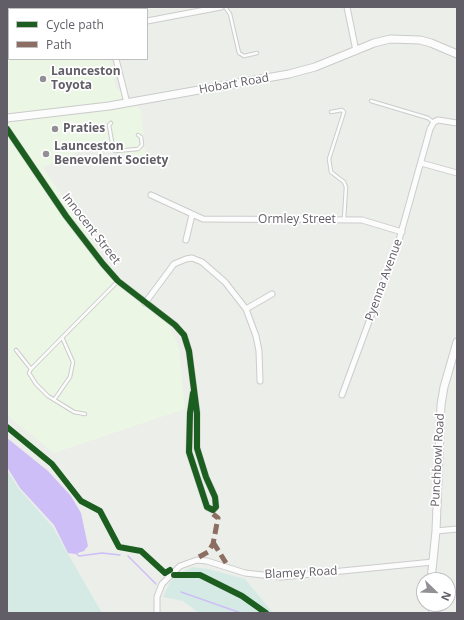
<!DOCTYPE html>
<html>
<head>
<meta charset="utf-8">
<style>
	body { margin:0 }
	#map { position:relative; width:464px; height:620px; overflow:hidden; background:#ebeee9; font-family:"Open Sans",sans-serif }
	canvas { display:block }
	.frame { position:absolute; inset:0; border:8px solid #625e67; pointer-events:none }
	.legend { position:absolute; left:8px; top:8px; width:140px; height:52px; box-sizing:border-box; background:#fff; border:1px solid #c0bfc2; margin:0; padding:5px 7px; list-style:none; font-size:12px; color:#625e67 }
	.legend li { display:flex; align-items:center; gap:8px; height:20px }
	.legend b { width:20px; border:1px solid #c0bfc2 }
	.north { position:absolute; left:416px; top:572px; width:40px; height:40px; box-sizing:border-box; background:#fff; border:1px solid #c0bfc2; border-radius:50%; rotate:113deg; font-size:11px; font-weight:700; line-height:16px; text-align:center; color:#625e67 }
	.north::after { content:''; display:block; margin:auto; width:14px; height:18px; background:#929094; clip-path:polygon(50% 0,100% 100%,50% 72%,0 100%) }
</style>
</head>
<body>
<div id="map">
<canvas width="464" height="620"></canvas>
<div class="frame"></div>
<ul class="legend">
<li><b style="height:5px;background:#1b5e20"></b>Cycle path</li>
<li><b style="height:5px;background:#8d6e63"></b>Path</li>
</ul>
<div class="north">N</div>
</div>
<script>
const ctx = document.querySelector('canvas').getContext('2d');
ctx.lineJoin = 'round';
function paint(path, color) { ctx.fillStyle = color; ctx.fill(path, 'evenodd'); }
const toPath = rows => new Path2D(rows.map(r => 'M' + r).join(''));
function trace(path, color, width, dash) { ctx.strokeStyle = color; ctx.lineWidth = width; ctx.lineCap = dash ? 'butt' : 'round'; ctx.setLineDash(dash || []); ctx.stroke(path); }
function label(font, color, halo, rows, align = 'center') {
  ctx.font = font + ' "Open Sans",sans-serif'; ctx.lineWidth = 3.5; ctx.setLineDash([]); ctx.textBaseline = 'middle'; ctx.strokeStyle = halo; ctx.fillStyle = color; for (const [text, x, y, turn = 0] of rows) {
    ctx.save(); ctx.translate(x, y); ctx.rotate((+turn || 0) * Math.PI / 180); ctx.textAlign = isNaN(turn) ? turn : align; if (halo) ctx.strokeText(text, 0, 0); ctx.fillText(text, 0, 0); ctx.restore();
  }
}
paint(toPath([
	[7,20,9,20,9,59,109,59,116,88,141,110,146,158,82,147,81,151,43,167,113,272,164,312,179,349,185,409,54,453,7,415]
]), '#ebf6e4');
paint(toPath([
	[7,470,19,489,52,526,102,613,7,613],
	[193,567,208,569,245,579,273,613,199,613,183,601,163,597,170,582,179,573]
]), '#d6eae5');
paint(toPath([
	[7,438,48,471,71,496,81,513,88,546,84,551,75,554,68,553,54,525,20,488,7,467]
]), '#cebef7');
trace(toPath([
	[76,553,79,556,102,553,120,555],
	[128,556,156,584],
	[181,592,241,613]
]), '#cebef7', 1.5);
const service = toPath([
	[225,7,230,14,239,53,244,56,257,53],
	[371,101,428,118,433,122],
	[331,112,342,110,344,112,329,159,331,172,344,182,346,187,344,219],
	[111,123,109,125,113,148,115,151,138,149,142,145,141,137,138,135],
	[16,350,31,369],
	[54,400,70,377,73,362,62,337],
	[85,414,74,412,48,396,36,384,29,373,31,369,118,281]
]);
const minor = toPath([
	[347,7,356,51],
	[147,21,221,7],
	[116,59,127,103],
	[7,129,66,216,103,264,118,281,175,325,184,335,189,351,197,413,197,448,206,477,215,497,216,507,213,510,207,507,189,452,190,413,193,393],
	[421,163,457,173],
	[151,195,203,219,362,220,402,232],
	[186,240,192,215],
	[145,303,174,264,186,259,192,258,202,262,225,282,246,309,256,336,259,351,260,381],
	[246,309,272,294],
	[342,395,399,240,430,129,434,122,438,120,457,123],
	[436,531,457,529],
	[157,613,157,597,162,584,180,566,197,560,207,561,245,573,281,577,433,562]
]);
const tertiary = toPath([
	[431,580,436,531,441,405,444,387,457,342],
	[432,604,433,613]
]);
const secondary = toPath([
	[7,118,109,106,289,74,315,67,374,43,390,39,420,40,431,43,457,54]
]);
trace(service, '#ccc', 4.5);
trace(minor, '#ccc', 7);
trace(tertiary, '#ccc', 9);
trace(secondary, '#cacbca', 9);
trace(service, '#fcfcfc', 2.5);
trace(minor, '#fcfcfc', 5);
trace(tertiary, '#fcfcfc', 7);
trace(secondary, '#fcfcfc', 7);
trace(toPath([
	[213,542,226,563],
	[199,557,208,552,213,544,218,518,213,514]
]), '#8d6e63', 5, [10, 5]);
trace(toPath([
	[7,129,66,216,103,264,118,281,175,325,184,335,189,351,197,413,197,448,206,477,215,497,216,507,213,510,207,507,189,452,190,413,193,393],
	[7,427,52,464,81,501,100,511,119,547,141,551,165,573,170,570],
	[174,575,200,575,242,596,266,613]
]), '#1b5e20', 6);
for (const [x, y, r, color] of [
	[43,79,4,"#929094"],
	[55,129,4,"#929094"],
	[46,154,4,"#929094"]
]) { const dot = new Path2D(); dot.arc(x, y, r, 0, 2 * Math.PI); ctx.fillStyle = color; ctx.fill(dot); trace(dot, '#fff', 1.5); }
label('bold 12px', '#625e67', '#fff', [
	["Launceston",51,72],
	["Toyota",51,86],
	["Praties",63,129],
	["Launceston",54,147],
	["Benevolent Society",54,161]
], 'left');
label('12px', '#625e67', '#fff', [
	["Hobart Road",234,84,-10],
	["Ormley Street",297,220],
	["Innocent Street",91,229,52],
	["Pyenna Avenue",384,280,-70],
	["Punchbowl Road",438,460,-87],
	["Blamey Road",301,573,-3]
]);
</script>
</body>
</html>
